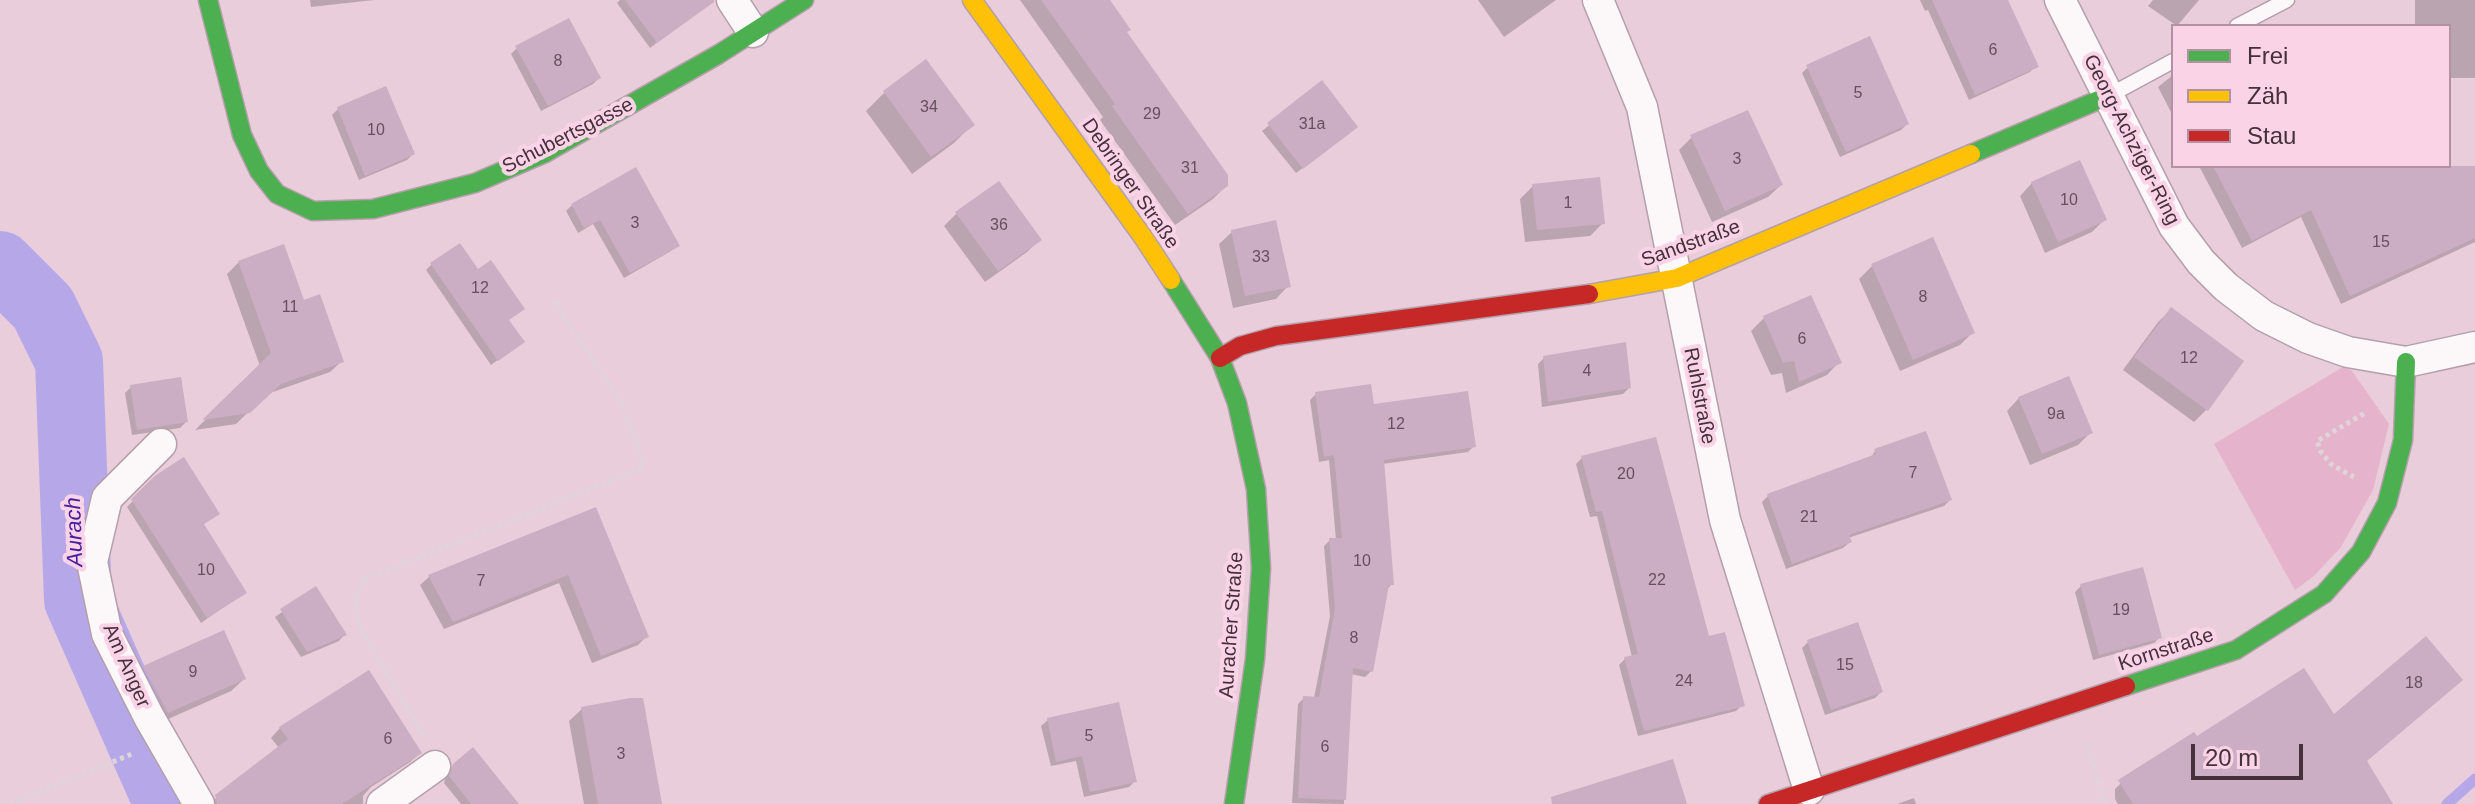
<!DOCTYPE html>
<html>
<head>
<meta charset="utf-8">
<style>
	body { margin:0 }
	#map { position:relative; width:2475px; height:804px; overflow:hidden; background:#e9cddb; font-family:Helvetica,sans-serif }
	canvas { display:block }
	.legend { position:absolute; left:2171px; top:24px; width:280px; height:144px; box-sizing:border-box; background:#fbd3e7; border:2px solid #b292a2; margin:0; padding:10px 14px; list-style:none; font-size:24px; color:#45313b }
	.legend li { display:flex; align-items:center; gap:16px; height:40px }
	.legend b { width:40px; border:2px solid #b292a2 }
	.scale { position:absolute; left:2191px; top:744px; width:112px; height:36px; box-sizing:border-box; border:4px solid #45313b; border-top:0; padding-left:10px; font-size:24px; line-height:28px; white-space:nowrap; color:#45313b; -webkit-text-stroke:6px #fbd3e7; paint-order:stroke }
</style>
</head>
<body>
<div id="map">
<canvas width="2475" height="804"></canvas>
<ul class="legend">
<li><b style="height:10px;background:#4caf50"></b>Frei</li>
<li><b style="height:10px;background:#ffc107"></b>Zäh</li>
<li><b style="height:10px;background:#c62828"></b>Stau</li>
</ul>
<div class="scale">20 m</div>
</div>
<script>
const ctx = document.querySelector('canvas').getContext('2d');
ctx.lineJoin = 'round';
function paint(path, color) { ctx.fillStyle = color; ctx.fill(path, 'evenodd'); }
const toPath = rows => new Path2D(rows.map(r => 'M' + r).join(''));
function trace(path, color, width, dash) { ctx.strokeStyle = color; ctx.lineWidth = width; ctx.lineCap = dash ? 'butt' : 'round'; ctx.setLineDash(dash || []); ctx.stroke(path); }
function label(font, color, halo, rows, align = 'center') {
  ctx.font = font + ' Helvetica,sans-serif'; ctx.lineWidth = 8; ctx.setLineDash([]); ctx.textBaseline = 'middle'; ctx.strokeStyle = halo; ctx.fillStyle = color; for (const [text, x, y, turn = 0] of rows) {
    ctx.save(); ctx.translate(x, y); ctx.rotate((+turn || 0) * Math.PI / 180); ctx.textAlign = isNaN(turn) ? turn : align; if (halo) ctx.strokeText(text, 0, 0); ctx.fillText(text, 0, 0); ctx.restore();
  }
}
paint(toPath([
	[2343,367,2352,371,2389,424,2373,490,2341,547,2314,576,2295,590,2214,444]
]), '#e6b3cd');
paint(toPath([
	[310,0,374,0,311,7],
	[620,0,687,0,690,18,650,48,617,3],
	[1020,0,1107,0,1125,33,1226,186,1213,199,1175,225,1100,120,1103,117],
	[1478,0,1556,0,1504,37],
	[1920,0,2004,0,2036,66,2030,72,1969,100,1928,10,1925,11],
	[2153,0,2199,0,2177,26,2148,6],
	[2415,0,2475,0,2475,78,2449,78,2449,26,2415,26],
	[517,48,599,78,593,84,541,111,511,54],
	[925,62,972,125,954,143,912,174,866,111,884,93],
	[1808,67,1907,124,1901,130,1840,157,1802,73],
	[2173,75,2173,116,2158,87],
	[1322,83,1350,133,1296,173,1262,131],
	[385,89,413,154,407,160,359,180,332,115,338,109],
	[1692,137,1781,185,1768,197,1712,222,1679,150],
	[2199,166,2475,167,2475,242,2341,304,2301,217,2242,248],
	[2032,183,2104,220,2092,232,2045,253,2020,196],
	[1533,186,1603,223,1590,236,1525,242,1520,199],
	[572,205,677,245,671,251,624,278,593,224,578,233,566,211],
	[957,213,1039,240,1027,252,985,282,944,226],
	[1232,232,1288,286,1276,299,1233,308,1219,244],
	[239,262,302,303,342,361,330,372,267,394,236,424,195,430,260,366,227,274],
	[432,264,508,321,522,342,491,365,426,270],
	[1872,266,1973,332,1960,345,1900,371,1859,279],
	[1810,297,1839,362,1827,375,1786,393,1782,373,1771,375,1751,331,1764,318],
	[2171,310,2242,362,2206,410,2194,422,2123,370,2158,322],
	[1544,358,1629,388,1623,394,1542,407,1538,364],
	[131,387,186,422,180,428,132,435,125,393],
	[1316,394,1372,406,1474,446,1468,452,1382,464,1392,584,1386,590,1371,671,1365,677,1341,672,1344,804,1292,803,1298,704,1304,698,1314,698,1330,616,1324,546,1330,540,1336,540,1329,460,1319,462,1310,400],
	[2019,398,2090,433,2078,445,2030,465,2007,411],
	[1875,451,1950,500,1944,506,1848,538,1850,542,1843,548,1786,569,1762,502,1768,496,1870,459],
	[1582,458,1708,638,1742,705,1736,711,1638,736,1619,665,1625,659,1632,657,1597,516,1590,517,1576,464],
	[157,477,217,514,202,525,245,592,201,623,127,507],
	[595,509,647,636,638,645,592,663,559,583,444,629,420,585,429,577],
	[2081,586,2160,637,2154,643,2093,660,2075,592],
	[315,589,344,635,339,641,301,657,275,617],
	[1857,625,1881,692,1875,698,1825,715,1802,648,1808,642],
	[144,667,244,679,231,691,155,725,132,680],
	[582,709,660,804,584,804,569,721],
	[1048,720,1135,781,1129,787,1084,797,1076,761,1051,766,1041,726],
	[280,728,420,753,410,762,371,787,363,796,363,804,209,804,279,748,271,738],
	[2196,739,2365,761,2391,804,2118,804,2115,799,2115,789,2125,779],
	[454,765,516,804,461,804,444,783,447,772],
	[1914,798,1916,804,1897,804]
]), '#0003');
trace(toPath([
	[2447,804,2475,779]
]), '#b6a8e8', 11);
trace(toPath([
	[0,265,43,308,69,361,78,600,168,804]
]), '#b6a8e8', 68);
paint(toPath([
	[625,0,714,0,714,2,657,43],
	[1041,0,1110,0,1131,30,1127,32,1228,175,1228,186,1188,214,1112,106,1115,104],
	[1932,0,2008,0,2039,67,1975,95],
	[569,18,601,78,548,106,515,46],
	[1870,36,1909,124,1846,152,1806,65],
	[926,59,975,125,931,157,883,91],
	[1322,80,1358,127,1303,169,1267,123],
	[386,86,415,154,365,176,337,107],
	[1748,110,1783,185,1725,211,1690,135],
	[2080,160,2107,220,2058,242,2031,182],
	[2213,166,2475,166,2475,238,2350,296,2311,210,2252,241],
	[636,167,680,246,630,273,600,220,584,228,571,204],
	[1600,177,1605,224,1537,230,1532,184],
	[999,181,1042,240,998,271,955,212],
	[1276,220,1291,287,1245,296,1231,230],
	[1933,237,1975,333,1913,360,1871,264],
	[460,243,478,269,491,260,525,309,509,320,525,342,498,361,430,263],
	[284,244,304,300,320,294,344,362,281,384,250,413,202,420,271,353,238,261],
	[1811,295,1842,363,1799,382,1794,361,1783,363,1763,316],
	[2171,307,2244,361,2208,411,2134,357],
	[1626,342,1631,388,1548,402,1543,356],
	[2069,376,2093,433,2042,454,2018,397],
	[181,377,188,422,137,430,130,385],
	[1371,384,1374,404,1468,391,1476,447,1384,460,1394,585,1389,585,1373,672,1353,668,1346,800,1298,798,1303,696,1319,697,1335,608,1329,538,1342,538,1334,455,1324,457,1315,392],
	[1926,431,1952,500,1849,535,1852,542,1792,564,1767,494,1876,454,1874,449],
	[1656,437,1709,636,1725,632,1745,706,1644,731,1624,657,1638,654,1602,511,1596,512,1581,456],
	[184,457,220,514,204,524,247,593,207,618,131,499,156,475],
	[596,507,649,637,601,656,568,575,453,622,428,575],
	[2143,567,2162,638,2099,655,2080,584],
	[316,586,347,635,307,652,280,609],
	[1858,622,1883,692,1831,710,1807,640],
	[224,630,246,679,168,713,143,666],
	[2426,636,2463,680,2367,761,2393,804,2133,804,2118,780,2194,732,2197,736,2304,668,2334,714],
	[369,670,422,753,342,804,217,804,215,795,288,739,279,727],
	[630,698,643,698,662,804,598,804,581,707],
	[1119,702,1137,782,1090,792,1082,756,1056,762,1047,718],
	[473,747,519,804,471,804,449,776,453,764],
	[1673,759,1687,804,1552,804,1551,797]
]), '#cbadc4');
const lane = toPath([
	[2237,26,2287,0],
	[2110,95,2173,61]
]);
const street = toPath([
	[732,0,753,32],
	[1598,0,1642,107,1725,520,1809,790],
	[2060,0,2174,226,2201,262,2226,287,2264,316,2308,338,2348,352,2406,362,2475,347],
	[161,444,107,498,92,562,107,634,149,717,199,804],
	[382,804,435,766]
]);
const fast = toPath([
	[208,0,242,135,259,171,277,194,313,211,373,209,475,183,545,153,719,54,804,0],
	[1971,154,2108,96],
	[1171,280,1220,358,1237,403,1256,489,1261,568,1255,659,1234,804],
	[2126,686,2236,650,2324,594,2361,552,2387,503,2403,440,2406,362]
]);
const slow = toPath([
	[972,0,1143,237,1171,280],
	[1589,294,1677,278,1971,154]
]);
const jam = toPath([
	[1220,358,1240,346,1276,336,1589,294],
	[1768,804,2126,686]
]);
trace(lane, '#b49faa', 17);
trace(street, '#b49faa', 33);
trace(fast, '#b49faa', 21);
trace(slow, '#b49faa', 21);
trace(jam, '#b49faa', 21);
trace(toPath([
	[2354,477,2332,465,2321,452,2317,441,2365,413],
	[424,736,359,626,355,597,365,579,643,468,637,444,621,402,553,300],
	[2086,742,2105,804],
	[9,804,132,754]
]), '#ded5d9', 5, [4, 4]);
trace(lane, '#fcf8fa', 14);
trace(street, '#fcf8fa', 30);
trace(fast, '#4caf50', 18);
trace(slow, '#ffc107', 18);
trace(jam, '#c62828', 18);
label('16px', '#66505d', null, [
	["6",1993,51],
	["8",558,62],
	["5",1858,94],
	["34",929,108],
	["29",1152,115],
	["31a",1312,125],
	["10",376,131],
	["3",1737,160],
	["31",1190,169],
	["10",2069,201],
	["1",1568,204],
	["3",635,224],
	["36",999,226],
	["15",2381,243],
	["33",1261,258],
	["12",480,289],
	["8",1923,298],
	["11",290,308],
	["6",1802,340],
	["12",2189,359],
	["4",1587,372],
	["9a",2056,415],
	["12",1396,425],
	["7",1913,474],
	["20",1626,475],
	["21",1809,518],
	["10",1362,562],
	["10",206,571],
	["22",1657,581],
	["7",481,582],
	["19",2121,611],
	["8",1354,639],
	["15",1845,666],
	["9",193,673],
	["24",1684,682],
	["18",2414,684],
	["5",1089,737],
	["6",388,740],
	["6",1325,748],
	["3",621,755]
]);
label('20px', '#45313b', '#fbd3e7', [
	["Schubertsgasse",568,136,-27],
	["Georg-Achziger-Ring",2131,140,63],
	["Debringer Straße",1130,184,55],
	["Sandstraße",1691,244,-20],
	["Ruhlstraße",1699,396,79],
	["Auracher Straße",1232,625,-86],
	["Kornstraße",2166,650,-18],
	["Am Anger",126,666,66]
]);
label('italic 22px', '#44209d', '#fbd3e7', [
	["Aurach",75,532,-92]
]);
</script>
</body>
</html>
